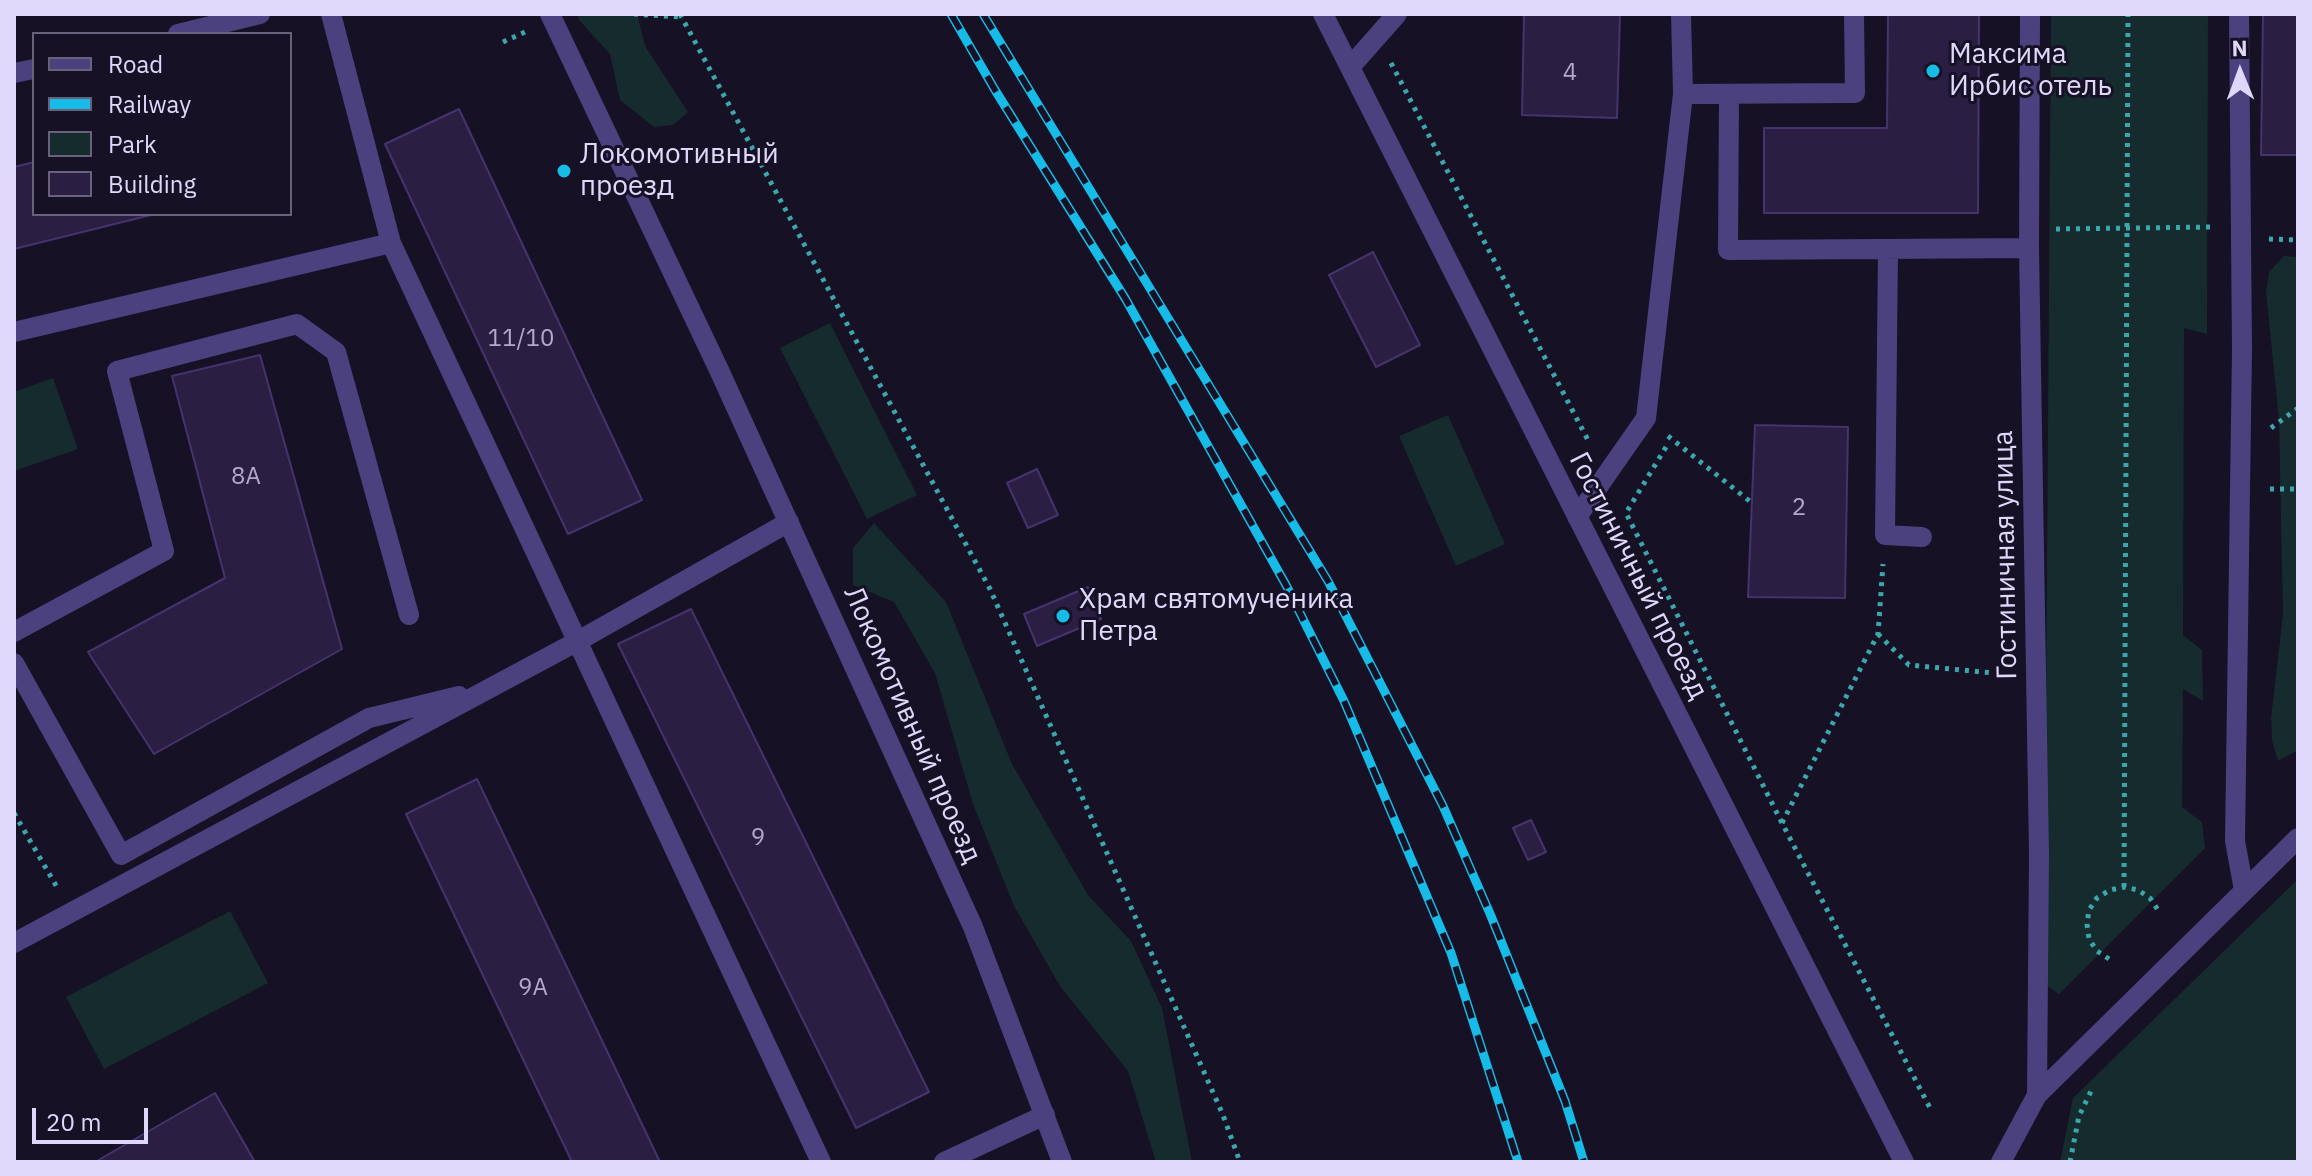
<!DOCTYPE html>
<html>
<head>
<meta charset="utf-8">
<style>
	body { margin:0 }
	#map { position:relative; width:2312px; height:1176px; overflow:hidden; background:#161124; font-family:"IBM Plex Sans",sans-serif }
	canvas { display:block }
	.frame { position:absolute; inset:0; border:16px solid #e0d8fb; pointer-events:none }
	.legend { position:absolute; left:32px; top:32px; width:260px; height:184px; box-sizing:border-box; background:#161124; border:2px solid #67617a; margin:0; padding:10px 14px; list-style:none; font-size:24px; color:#e0d8fb }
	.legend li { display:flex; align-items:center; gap:16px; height:40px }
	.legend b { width:40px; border:2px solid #67617a }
	.north { position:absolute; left:2200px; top:32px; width:80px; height:80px; -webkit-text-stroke:6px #161124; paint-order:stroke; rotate:359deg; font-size:22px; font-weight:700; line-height:32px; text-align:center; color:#e0d8fb }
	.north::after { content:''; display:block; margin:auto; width:28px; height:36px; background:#e0d8fb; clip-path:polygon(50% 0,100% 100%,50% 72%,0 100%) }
	.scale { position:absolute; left:32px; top:1108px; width:116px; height:36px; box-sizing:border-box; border:4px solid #e0d8fb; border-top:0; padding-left:10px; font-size:24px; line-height:28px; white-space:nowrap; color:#e0d8fb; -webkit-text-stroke:6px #161124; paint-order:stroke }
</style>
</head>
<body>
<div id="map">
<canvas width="2312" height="1176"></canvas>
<div class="frame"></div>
<ul class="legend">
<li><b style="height:10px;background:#4a417e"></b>Road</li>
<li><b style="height:10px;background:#17bbe8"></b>Railway</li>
<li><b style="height:22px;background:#152b2d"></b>Park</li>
<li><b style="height:22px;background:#2a1f43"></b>Building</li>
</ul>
<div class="north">N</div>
<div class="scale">20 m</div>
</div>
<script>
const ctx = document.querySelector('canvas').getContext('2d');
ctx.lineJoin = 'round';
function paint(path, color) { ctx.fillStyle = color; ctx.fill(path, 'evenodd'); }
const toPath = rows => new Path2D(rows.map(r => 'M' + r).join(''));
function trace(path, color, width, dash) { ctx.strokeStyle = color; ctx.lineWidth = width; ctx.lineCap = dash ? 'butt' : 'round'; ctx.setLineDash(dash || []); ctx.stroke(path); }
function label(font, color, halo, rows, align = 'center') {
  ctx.font = font + ' "IBM Plex Sans",sans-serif'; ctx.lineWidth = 6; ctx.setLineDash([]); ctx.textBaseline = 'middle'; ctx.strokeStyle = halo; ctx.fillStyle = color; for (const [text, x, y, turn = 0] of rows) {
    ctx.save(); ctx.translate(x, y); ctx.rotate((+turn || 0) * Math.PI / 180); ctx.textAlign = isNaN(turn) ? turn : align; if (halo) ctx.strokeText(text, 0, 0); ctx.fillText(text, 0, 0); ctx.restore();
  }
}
paint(toPath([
	[577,14,637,14,645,46,688,112,673,125,654,127,620,100,610,54,579,20],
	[2051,14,2208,14,2207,334,2184,328,2183,635,2202,650,2203,701,2183,689,2182,807,2202,822,2205,848,2059,994,2044,984],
	[2284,256,2298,257,2298,750,2278,761,2272,740,2271,719,2283,614,2279,419,2266,292,2269,272],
	[830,323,917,495,867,519,780,348],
	[53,378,78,449,14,471,14,392],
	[1448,415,1505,544,1456,566,1399,436],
	[874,523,946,602,1012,764,1088,895,1131,941,1162,1008,1192,1162,1156,1162,1128,1071,1060,986,1014,906,973,804,935,673,894,602,853,585,853,548],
	[2298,879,2298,1162,2060,1162,2073,1098],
	[230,911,268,983,104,1069,66,997]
]), '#152b2d');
const building = toPath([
	[1524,14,1620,14,1617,118,1522,115,1524,14],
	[1888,14,1979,14,1978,213,1764,213,1764,128,1887,128,1888,14],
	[2263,14,2298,14,2298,155,2261,155,2263,14],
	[459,109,642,500,568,534,385,144,459,109],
	[34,162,34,214,155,214,14,249,14,167,34,162],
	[1373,252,1420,345,1376,367,1329,275,1373,252],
	[260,355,342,649,154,754,88,652,225,578,172,376,260,355],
	[1755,425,1848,427,1845,598,1748,597,1755,425],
	[1037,469,1058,515,1028,528,1007,483,1037,469],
	[1088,587,1101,619,1037,646,1024,614,1088,587],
	[691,609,929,1092,856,1128,618,644,691,609],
	[477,779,660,1162,572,1162,406,814,477,779],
	[1531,820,1546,852,1528,860,1513,828,1531,820],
	[215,1093,255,1162,95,1162,215,1093]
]);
paint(building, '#2a1f43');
trace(building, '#45336d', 2);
trace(toPath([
	[634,14,681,17],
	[680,14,990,589,1223,1115,1240,1162],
	[503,42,525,32],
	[1391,63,1590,444],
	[2056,229,2214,227],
	[2269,239,2298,240],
	[2271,428,2298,408],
	[1668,436,1752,503],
	[1666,447,1626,513,1782,823,1930,1108],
	[2270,489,2298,489],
	[1878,634,1909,665,1993,673],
	[14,813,58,889],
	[1782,823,1878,634,1883,564],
	[2124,887,2128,14],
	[2109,959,2097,951,2089,939,2087,924,2089,910,2097,898,2110,890,2124,887,2138,890,2150,898,2158,910],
	[2070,1162,2079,1116,2093,1087]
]), '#3ba6ac', 5, [4, 6]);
trace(toPath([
	[331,14,391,243,821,1162],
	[550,14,719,370,973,927,1062,1162],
	[1323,14,1904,1162],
	[1681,14,1683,94,1855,93,1854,14],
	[2030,14,2029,248,2039,854,2037,1095],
	[2239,14,2242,349,2235,841,2244,890],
	[178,34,260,14],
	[1351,66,1397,14],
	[14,73,34,69],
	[1729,94,1728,250,2029,248],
	[1888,249,1885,535,1922,537],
	[14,332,391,243],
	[1577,517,1646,418,1683,94],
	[14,632,164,551,117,371,297,324,336,352,409,615],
	[14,663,121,855,369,718,459,696],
	[14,943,578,641,789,522],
	[944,1162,1045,1115],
	[2001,1162,2037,1095,2298,838]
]), '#4a417e', 20);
const rail = toPath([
	[951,14,995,90,1125,298,1286,585,1344,701,1451,953,1518,1162],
	[983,14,1328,581,1443,806,1491,916,1565,1101,1584,1162]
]);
trace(rail, '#17bbe8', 9);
trace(rail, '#161124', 6, [18]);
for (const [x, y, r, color] of [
	[1933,71,8,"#17bbe8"],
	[564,171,8,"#17bbe8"],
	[1063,616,8,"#17bbe8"]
]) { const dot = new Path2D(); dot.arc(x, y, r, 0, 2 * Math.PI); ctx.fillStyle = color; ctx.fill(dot); trace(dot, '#161124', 3); }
label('24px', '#b2aacd', null, [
	["4",1570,73],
	["11/10",521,339],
	["8А",246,477],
	["2",1799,508],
	["9",758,838],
	["9А",533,988]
]);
label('28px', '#e0d8fb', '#161124', [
	["Максима",1949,55],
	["Ирбис отель",1949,87],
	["Локомотивный",580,155],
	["проезд",580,187],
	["Храм святомученика",1079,600],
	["Петра",1079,632]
], 'left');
label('28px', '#e0d8fb', '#161124', [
	["Гостиничная улица",2006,555,-91],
	["Гостиничный проезд",1638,576,63],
	["Локомотивный проезд",912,725,66]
]);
</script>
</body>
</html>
